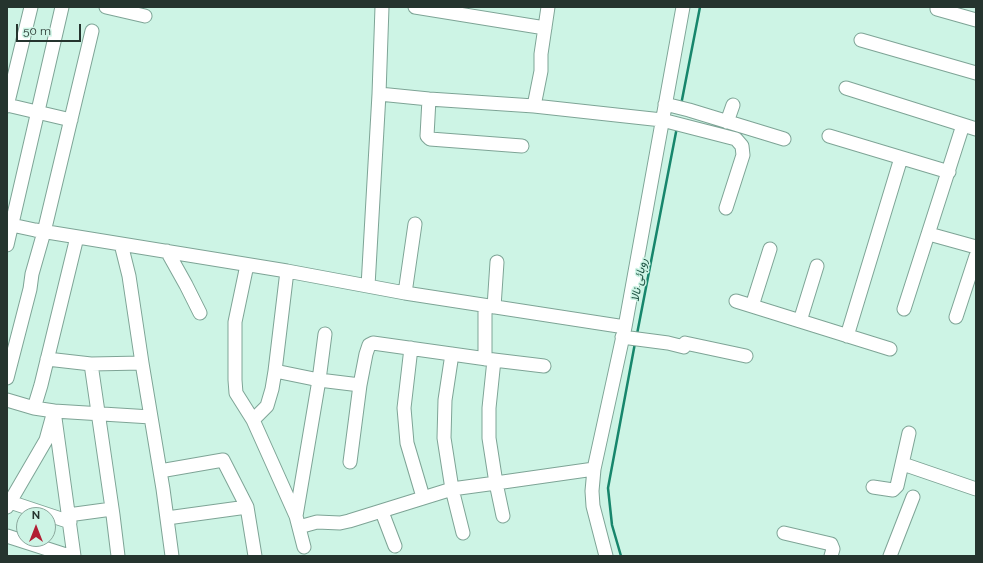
<!DOCTYPE html>
<html>
<head>
<meta charset="utf-8">
<style>
	body { margin:0 }
	#map { position:relative; width:983px; height:563px; overflow:hidden; background:#cdf4e5; font-family:Raleway,sans-serif }
	canvas { display:block }
	.frame { position:absolute; inset:0; border:8px solid #25342e; pointer-events:none }
	.north { position:absolute; left:16px; top:507px; width:40px; height:40px; box-sizing:border-box; background:#cdf4e5; border:1px solid #8aa79c; border-radius:50%; rotate:0deg; font-size:11px; font-weight:700; line-height:16px; text-align:center; color:#25342e }
	.north::after { content:''; display:block; margin:auto; width:14px; height:18px; background:#b11e33; clip-path:polygon(50% 0,100% 100%,50% 72%,0 100%) }
	.scale { position:absolute; left:16px; top:24px; width:65px; height:18px; box-sizing:border-box; border:2px solid #25342e; border-top:0; padding-left:5px; font-size:12px; line-height:14px; white-space:nowrap; color:#25342e; -webkit-text-stroke:3px #cdf4e5; paint-order:stroke }
</style>
</head>
<body>
<div id="map">
<canvas width="983" height="563"></canvas>
<div class="frame"></div>
<div class="north">N</div>
<div class="scale">50 m</div>
</div>
<script>
const ctx = document.querySelector('canvas').getContext('2d');
ctx.lineJoin = 'round';
const toPath = rows => new Path2D(rows.map(r => 'M' + r).join(''));
function trace(path, color, width, dash) { ctx.strokeStyle = color; ctx.lineWidth = width; ctx.lineCap = dash ? 'butt' : 'round'; ctx.setLineDash(dash || []); ctx.stroke(path); }
function label(font, color, halo, rows, align = 'center') {
  ctx.font = font + ' Raleway,Vazirmatn,sans-serif'; ctx.lineWidth = 3; ctx.setLineDash([]); ctx.textBaseline = 'middle'; ctx.strokeStyle = halo; ctx.fillStyle = color; for (const [text, x, y, turn = 0] of rows) {
    ctx.save(); ctx.translate(x, y); ctx.rotate((+turn || 0) * Math.PI / 180); ctx.textAlign = isNaN(turn) ? turn : align; if (halo) ctx.strokeText(text, 0, 0); ctx.fillText(text, 0, 0); ctx.restore();
  }
}
trace(toPath([
	[681,105,700,7],
	[637,334,677,127],
	[621,556,612,525,608,488,635,343]
]), '#17866c', 2.5);
const minor = toPath([
	[106,7,145,16],
	[415,7,545,28],
	[937,9,976,20],
	[861,40,976,73],
	[846,88,976,129],
	[379,94,429,99,534,106,662,120,736,139,742,146,743,155,726,208],
	[429,99,427,136,430,139,522,146],
	[665,104,689,110,784,139],
	[7,105,71,120],
	[7,106,31,7],
	[534,106,541,71,541,54,548,7],
	[727,122,733,105],
	[829,136,949,172],
	[7,224,35,230,287,271,405,293,625,327],
	[929,234,976,247],
	[121,244,129,276,142,363],
	[7,245,62,7],
	[167,251,186,285,200,313],
	[247,265,235,322,235,380,236,393,253,420,296,516],
	[287,271,275,371,319,380,296,516,304,547],
	[368,286,379,94,382,7],
	[405,293,415,224],
	[736,301,890,349],
	[485,306,485,359],
	[752,306,770,249],
	[494,307,497,262],
	[904,309,963,125],
	[956,317,976,256],
	[800,321,817,266],
	[325,334,319,380,360,385,350,462],
	[847,336,901,158],
	[622,337,668,343,684,347,685,343,746,356],
	[411,348,404,408,407,443,423,497],
	[452,354,445,400,444,438,452,489,463,533],
	[47,359,91,364,113,515,118,556],
	[494,360,489,408,489,438,496,483,594,469],
	[91,364,142,363,151,417],
	[7,378,30,289,32,274,44,232,92,31],
	[360,385,366,354,369,345,373,343,494,360,544,366],
	[7,400,34,408,41,385,77,237],
	[34,408,54,411,74,556],
	[253,420,267,406,272,389,275,371],
	[903,464,976,489],
	[160,471,223,460,247,507,167,518],
	[873,487,893,490,897,486,909,433],
	[10,502,70,522],
	[7,507,46,440,54,411,151,417,163,489,172,556],
	[247,507,255,556],
	[382,512,395,546],
	[68,515,112,509],
	[299,527,317,522,340,523,349,521,452,489,496,483,503,516],
	[784,533,831,544,833,549,831,556],
	[7,536,69,556],
	[606,556,593,506,592,491,594,469,625,327,683,7],
	[890,556,913,497]
]);
trace(minor, '#7ea496', 15);
trace(minor, '#fff', 13);
label('italic 12px', '#1f5444', '#cdf4e5', [
	["روہائی نالا",639,280,-79]
]);
</script>
</body>
</html>
